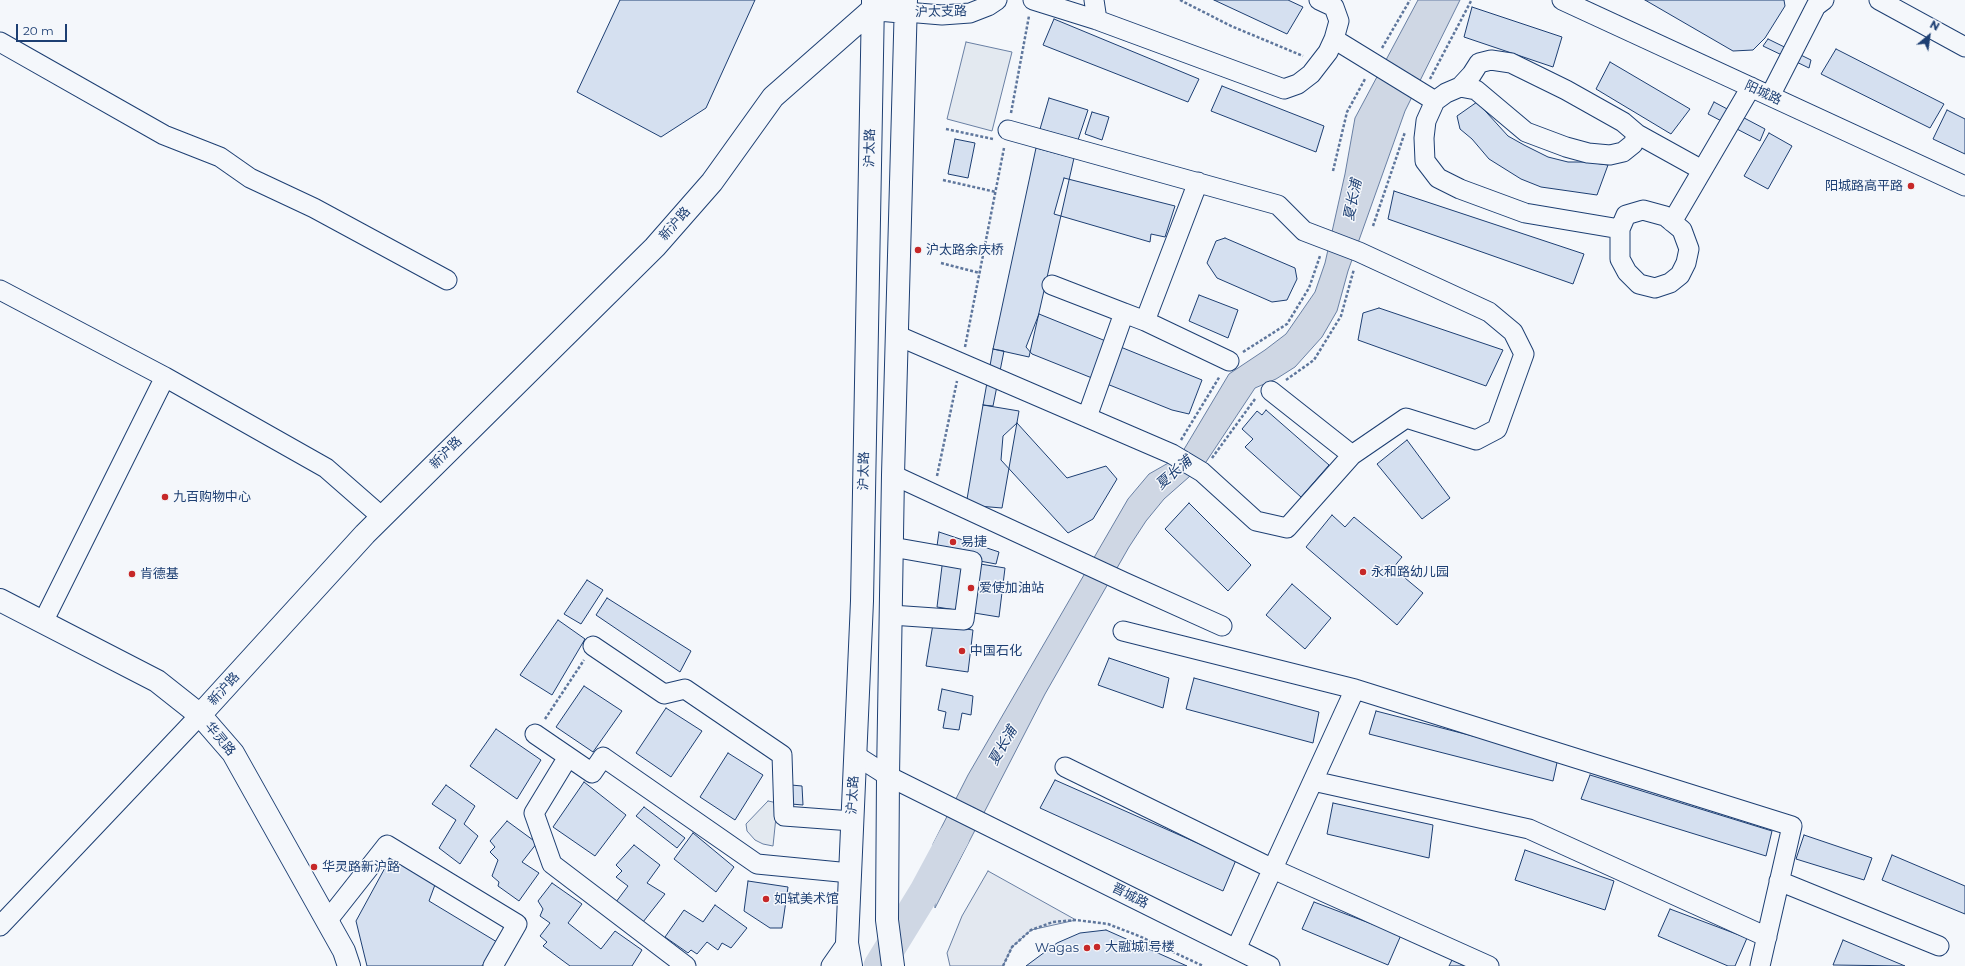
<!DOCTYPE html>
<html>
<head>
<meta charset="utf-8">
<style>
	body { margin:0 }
	#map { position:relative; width:1965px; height:966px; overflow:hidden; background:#f4f7fb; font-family:Montserrat,sans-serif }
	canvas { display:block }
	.north { position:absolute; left:1909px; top:16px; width:40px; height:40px; -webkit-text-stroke:3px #f4f7fb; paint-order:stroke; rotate:29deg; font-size:11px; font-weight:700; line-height:16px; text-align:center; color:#1d3f73 }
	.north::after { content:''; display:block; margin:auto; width:14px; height:18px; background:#1d3f73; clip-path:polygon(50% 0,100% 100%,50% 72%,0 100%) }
	.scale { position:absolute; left:16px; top:24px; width:51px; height:18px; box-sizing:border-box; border:2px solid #1d3f73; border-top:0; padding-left:5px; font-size:12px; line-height:14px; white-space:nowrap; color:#1d3f73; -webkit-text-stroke:3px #f4f7fb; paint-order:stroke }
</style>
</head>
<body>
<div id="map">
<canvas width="1965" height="966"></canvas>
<div class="north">N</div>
<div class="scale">20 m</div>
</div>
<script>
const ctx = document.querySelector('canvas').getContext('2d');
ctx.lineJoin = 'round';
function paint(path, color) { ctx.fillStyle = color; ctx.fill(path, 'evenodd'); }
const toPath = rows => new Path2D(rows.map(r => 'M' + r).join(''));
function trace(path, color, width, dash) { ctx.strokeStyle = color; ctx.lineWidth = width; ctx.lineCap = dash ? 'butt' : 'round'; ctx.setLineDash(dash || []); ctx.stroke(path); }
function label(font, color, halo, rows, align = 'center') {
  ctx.font = font + ' Montserrat,"Noto Sans SC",sans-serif'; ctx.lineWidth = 3; ctx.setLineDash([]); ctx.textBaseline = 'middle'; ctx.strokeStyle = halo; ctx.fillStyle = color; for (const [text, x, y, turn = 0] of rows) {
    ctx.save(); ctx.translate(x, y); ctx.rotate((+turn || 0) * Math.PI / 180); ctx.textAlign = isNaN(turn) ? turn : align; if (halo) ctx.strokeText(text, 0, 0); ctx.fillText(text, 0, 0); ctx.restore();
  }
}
const green = toPath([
	[966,42,1012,52,992,131,947,119,966,42],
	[768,801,773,802,777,807,773,846,763,844,755,840,747,831,746,824,768,801]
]);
paint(green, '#e3e9f0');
trace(green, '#687fa3', 1);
const parking = toPath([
	[988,871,1076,920,1031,930,1012,947,1003,966,950,966,947,953,962,916,988,871]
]);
paint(parking, '#e3e8f0');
trace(parking, '#687fa3', 1);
const water = toPath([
	[1418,0,1460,0,1405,111,1348,271,1337,311,1322,337,1295,367,1276,379,1255,388,1206,462,1164,499,1146,521,1129,547,1045,694,935,908,933,844,968,775,1128,499,1149,474,1170,462,1183,451,1229,374,1265,350,1286,334,1315,292,1325,263,1345,174,1355,118,1418,0]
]);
paint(water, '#cfd7e4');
trace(water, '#687fa3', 1);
trace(toPath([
	[879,966,925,891,954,837]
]), '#cfd7e4', 31);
const building = toPath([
	[620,0,755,0,706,108,661,137,577,92,620,0],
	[1214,0,1288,0,1303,7,1287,34,1214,0],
	[1645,0,1784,0,1785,6,1765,38,1753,50,1733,51,1645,0],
	[1472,7,1562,37,1553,67,1464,37,1472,7],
	[1054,19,1199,79,1188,102,1043,45,1054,19],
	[1768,39,1811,60,1809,68,1763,46,1768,39],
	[1836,49,1944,104,1930,128,1821,74,1836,49],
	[1610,62,1690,109,1671,134,1596,89,1610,62],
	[1222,86,1324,126,1316,152,1211,111,1222,86],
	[1049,98,1088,110,1078,140,1040,129,1049,98],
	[1477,102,1508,136,1524,145,1548,157,1568,162,1588,162,1608,165,1597,195,1541,187,1521,179,1489,159,1472,139,1460,129,1457,116,1477,102],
	[1714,102,1765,129,1760,141,1708,114,1714,102],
	[1947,110,1965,119,1965,154,1933,139,1947,110],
	[1092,112,1109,117,1102,140,1085,134,1092,112],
	[1769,133,1792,146,1768,189,1744,176,1769,133],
	[955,139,975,143,968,178,948,174,955,139],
	[1036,148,1074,158,1029,357,993,349,1036,148],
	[1064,178,1175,206,1165,237,1151,234,1150,242,1054,214,1064,178],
	[1394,191,1584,254,1573,284,1388,219,1394,191],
	[1225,238,1295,268,1297,279,1287,300,1272,302,1217,278,1207,263,1216,241,1225,238],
	[1199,295,1238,310,1228,338,1189,321,1199,295],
	[1379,308,1503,350,1486,386,1358,340,1363,313,1379,308],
	[1039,314,1202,380,1189,414,1172,410,1032,354,1026,347,1039,314],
	[993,349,1004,351,993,406,983,405,993,349],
	[983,405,1019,411,1002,508,966,505,983,405],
	[1266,410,1329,465,1301,497,1245,447,1253,439,1242,429,1257,411,1262,415,1266,410],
	[1017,423,1067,478,1106,466,1117,479,1093,519,1068,533,1001,460,1003,436,1017,423],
	[1407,440,1450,498,1422,519,1377,464,1407,440],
	[1189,503,1251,565,1228,591,1165,529,1189,503],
	[1332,515,1345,527,1354,517,1402,557,1393,568,1423,593,1397,625,1306,547,1332,515],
	[939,532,999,552,996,564,936,553,939,532],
	[943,558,1005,568,999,617,937,607,943,558],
	[587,580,603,590,581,624,564,614,587,580],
	[1292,584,1331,618,1305,649,1266,615,1292,584],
	[607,598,691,651,680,672,596,615,607,598],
	[558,620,585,639,552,695,520,675,558,620],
	[933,624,973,630,968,672,926,666,933,624],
	[1109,658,1169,678,1163,708,1098,685,1109,658],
	[1194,678,1319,712,1313,743,1186,709,1194,678],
	[584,686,622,711,593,752,556,727,584,686],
	[942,689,973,696,971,715,962,713,959,730,943,728,946,712,938,710,942,689],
	[666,708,702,731,671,777,636,753,666,708],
	[1376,711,1558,758,1553,781,1369,734,1376,711],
	[496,729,541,760,517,799,470,766,496,729],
	[728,753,763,775,735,820,700,797,728,753],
	[1590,775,1772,831,1766,856,1581,799,1590,775],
	[1055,780,1236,860,1223,891,1040,808,1055,780],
	[584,782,626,815,595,856,553,827,584,782],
	[446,785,475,806,464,824,478,836,460,864,439,848,456,820,432,804,446,785],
	[791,785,802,786,803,805,791,804,791,785],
	[1333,803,1433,825,1429,858,1327,834,1333,803],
	[644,807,685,838,677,848,636,816,644,807],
	[507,821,537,843,522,862,539,873,519,901,498,886,499,882,492,876,498,860,490,852,495,847,490,841,507,821],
	[693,833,734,867,716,892,674,859,693,833],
	[1804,835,1872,858,1864,880,1796,859,1804,835],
	[634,845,660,865,647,883,665,894,643,922,616,902,628,886,616,877,622,871,616,865,634,845],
	[1525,850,1614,881,1605,910,1515,880,1525,850],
	[392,855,436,882,429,901,497,942,482,966,367,966,356,921,392,855],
	[1892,855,1965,886,1965,914,1882,880,1892,855],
	[748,881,788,887,782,928,770,928,744,911,748,881],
	[552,883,582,904,568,923,601,949,615,931,642,950,632,966,570,966,543,946,547,942,540,936,550,923,540,916,543,909,538,901,552,883],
	[1314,902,1401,935,1388,965,1302,929,1314,902],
	[715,905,747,928,731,948,722,943,718,950,707,942,697,954,691,950,688,953,665,937,684,910,703,922,715,905],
	[1670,909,1747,938,1735,966,1728,966,1658,936,1670,909],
	[1106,930,1187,966,1026,966,1057,943,1080,933,1106,930],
	[1843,940,1905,966,1833,965,1843,940],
	[1452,960,1465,966,1449,966,1452,960]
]);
paint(building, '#d5e0f0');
trace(building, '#1d3f73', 1);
const minor = toPath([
	[1033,0,1097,20,1284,89,1298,84,1311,74,1328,52,1334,39,1339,21,1334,7,1319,0],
	[1094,0,1097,20],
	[1562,0,1965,186],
	[1879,0,1965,47],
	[906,12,942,15,970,13,988,6,997,0],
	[1334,39,1435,101,1426,121,1424,138,1425,161,1438,178,1460,189,1525,213,1620,229,1620,259,1627,272,1639,284,1655,288,1670,283,1680,275,1686,263,1689,249,1682,230,1665,216,1643,210,1626,215,1620,229],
	[0,42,164,135,220,157,250,178,314,208,447,280],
	[1770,96,1816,6,1824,0],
	[1435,101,1446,93,1460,87,1476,90,1526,132,1566,147,1588,153,1610,155,1623,152,1633,144,1637,134,1623,122,1566,90,1511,63,1491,60,1479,63,1472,74,1460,87],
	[1637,134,1702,170],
	[1672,222,1751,87],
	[1052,285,1145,321,1229,361],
	[0,290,165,377,326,468,382,517],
	[896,335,1172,454,1202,472,1256,521,1287,528,1352,455,1406,418,1476,440,1497,429,1524,354,1513,332,1489,312,1359,252,1304,231,1278,205,1008,130],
	[1271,391,1352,455],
	[1087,417,1124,313,1145,321,1198,182],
	[893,475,1124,582,1222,626],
	[891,615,964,620,972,561,892,547],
	[43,622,165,377],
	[1123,631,1355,689],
	[593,646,664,694,685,689,782,755,784,816,852,821],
	[535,734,592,773,603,757,757,864,850,873],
	[855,755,888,776,1270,966],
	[568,757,534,813,552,864,686,966],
	[1065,767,1273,869,1489,966],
	[1313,781,1529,829,1767,937],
	[1779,881,1939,946],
	[327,921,387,845,517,924,493,966],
	[0,926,200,715],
	[1236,949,1355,689,1792,826,1760,966],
	[831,966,847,943]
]);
const major = toPath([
	[0,600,157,681,200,715,233,753,344,951,349,966],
	[200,715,365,534,655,247,712,182,773,97,873,9,906,12],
	[851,966,847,943,862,601,873,1],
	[893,966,887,920,888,776,893,475,906,0]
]);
trace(minor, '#1d3f73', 21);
trace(major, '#1d3f73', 24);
trace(toPath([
	[1180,0,1231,26,1303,56],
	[1382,48,1410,0],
	[1430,79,1471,1],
	[1011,113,1029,16],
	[946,129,993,139],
	[1333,171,1347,112,1365,79],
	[943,180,996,192],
	[1373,226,1405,132],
	[941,263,980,273],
	[965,347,1004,148],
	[1243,352,1287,324,1309,288,1320,256],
	[1286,380,1314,360,1341,316,1354,269],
	[1181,440,1220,376],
	[1212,458,1255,399],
	[937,476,957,381],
	[545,719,584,660],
	[1003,966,1012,947,1031,930,1053,922,1076,920,1108,924,1139,936,1203,966]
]), '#5e769c', 2.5, [3, 2]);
trace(minor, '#f4f7fb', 19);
trace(major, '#f4f7fb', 22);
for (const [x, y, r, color] of [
	[1911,186,4,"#c62828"],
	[918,250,4,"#c62828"],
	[165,497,4,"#c62828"],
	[953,542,4,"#c62828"],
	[1363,572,4,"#c62828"],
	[132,574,4,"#c62828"],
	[971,588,4,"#c62828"],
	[962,651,4,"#c62828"],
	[314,867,4,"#c62828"],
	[766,899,4,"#c62828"],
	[1097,947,4,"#c62828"],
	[1087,948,4,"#c62828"]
]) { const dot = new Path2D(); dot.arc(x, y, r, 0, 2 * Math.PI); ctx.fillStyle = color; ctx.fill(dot); trace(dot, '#f4f7fb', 1.5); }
label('13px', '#1d3f73', '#f4f7fb', [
	["沪太支路",941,12,-1],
	["阳城路",1763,93,25],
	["沪太路",870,148,-89],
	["新沪路",675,224,-49],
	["新沪路",446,453,-45],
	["沪太路",864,471,-89],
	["新沪路",224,689,-48],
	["华灵路",220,739,50],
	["沪太路",853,795,-87],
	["晋城路",1130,896,27]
]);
label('13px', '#1d3f73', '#f4f7fb', [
	["阳城路高平路",1903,186,"right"],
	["沪太路余庆桥",926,250],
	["九百购物中心",173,497],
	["易捷",961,542],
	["永和路幼儿园",1371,572],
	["肯德基",140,574],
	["爱使加油站",979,588],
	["中国石化",970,651],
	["华灵路新沪路",322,867],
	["如轼美术馆",774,899],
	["大融城1号楼",1105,947],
	["Wagas",1079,948,"right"]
], 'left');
label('italic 14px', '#1d3f73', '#f4f7fb', [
	["夏长浦",1353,200,-79],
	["夏长浦",1174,473,-41],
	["夏长浦",1003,746,-60]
]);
</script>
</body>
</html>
